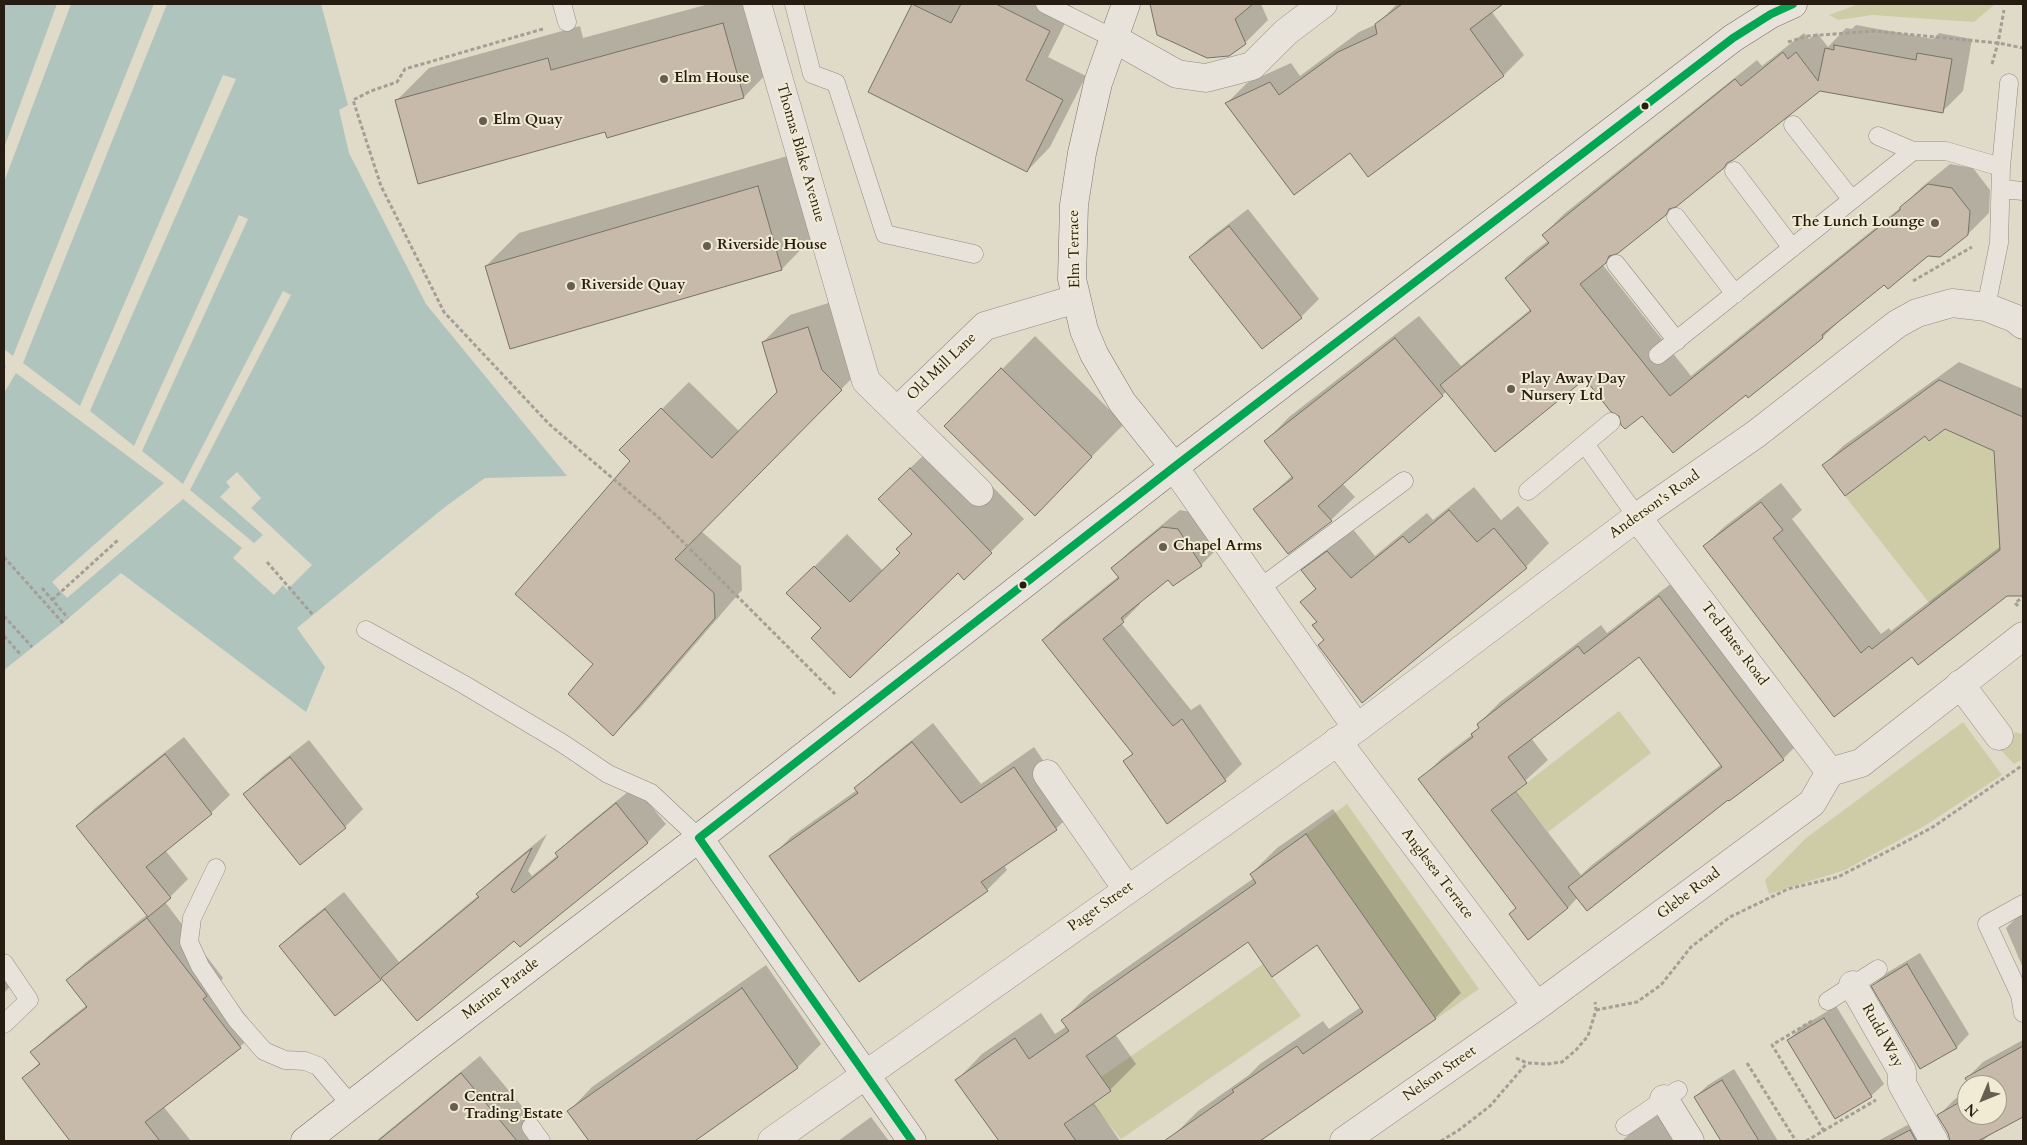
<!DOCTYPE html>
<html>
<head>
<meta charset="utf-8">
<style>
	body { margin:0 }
	#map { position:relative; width:2027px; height:1145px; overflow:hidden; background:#e0dac8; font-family:Cardo,serif }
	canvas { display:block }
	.frame { position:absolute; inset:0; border:5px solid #261c12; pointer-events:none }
	.north { position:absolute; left:1957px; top:1075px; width:50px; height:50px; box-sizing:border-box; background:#f1ebd4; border:1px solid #a09886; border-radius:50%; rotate:225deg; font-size:14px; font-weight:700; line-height:20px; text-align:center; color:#261c12 }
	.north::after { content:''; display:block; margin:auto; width:18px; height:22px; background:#675e52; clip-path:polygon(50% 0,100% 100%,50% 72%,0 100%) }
</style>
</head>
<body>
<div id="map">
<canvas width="2027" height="1145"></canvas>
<div class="frame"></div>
<div class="north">N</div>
</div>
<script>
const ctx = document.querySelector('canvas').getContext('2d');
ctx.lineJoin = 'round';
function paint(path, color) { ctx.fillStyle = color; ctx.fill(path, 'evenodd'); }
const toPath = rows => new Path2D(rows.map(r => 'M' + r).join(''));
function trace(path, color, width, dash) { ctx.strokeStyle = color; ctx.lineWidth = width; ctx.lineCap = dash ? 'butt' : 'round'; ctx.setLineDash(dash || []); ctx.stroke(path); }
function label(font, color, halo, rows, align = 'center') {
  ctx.font = font + ' Cardo,serif'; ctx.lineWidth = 4; ctx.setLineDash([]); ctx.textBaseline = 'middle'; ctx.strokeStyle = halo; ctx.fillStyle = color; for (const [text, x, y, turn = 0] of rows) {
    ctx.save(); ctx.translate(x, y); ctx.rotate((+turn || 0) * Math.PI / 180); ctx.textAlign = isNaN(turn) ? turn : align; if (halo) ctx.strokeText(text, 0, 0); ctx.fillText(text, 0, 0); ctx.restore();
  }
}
paint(toPath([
	[1859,4,1993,4,1994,5,1974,22,1872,15,1838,20,1829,15],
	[1945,429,1994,451,2001,550,1930,604,1845,496,1925,436,1929,440],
	[1619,711,1651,753,1548,832,1515,792],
	[1963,722,2002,775,1926,825,1845,870,1769,894,1765,880,1806,838],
	[2016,732,2020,734,2023,732,2023,759,2014,764,1997,746],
	[1347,804,1479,989,1436,1019,1306,834],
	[1263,964,1301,1016,1121,1139,1092,1104,1111,1091,1101,1077]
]), '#cdcca7');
paint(toPath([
	[4,4,321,4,348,105,339,110,349,153,426,304,567,476,485,478,445,507,297,628,325,667,306,712,121,573,63,623,4,670]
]), '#b0c4be');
paint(toPath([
	[57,4,71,4,4,182,4,148],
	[154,4,167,4,23,363,80,406,223,75,236,79,90,411,134,446,239,215,248,219,142,451,183,484,283,291,291,295,190,490,254,543,263,535,220,497,230,487,226,482,237,472,261,498,251,508,312,565,287,590,283,585,274,595,233,558,242,548,183,499,67,598,52,582,164,483,16,373,4,393,4,371,6,366,4,365,4,349,13,356]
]), '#e0dac8');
paint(toPath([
	[709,4,759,4,776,64,744,97,606,131,396,101,429,68,580,26,583,38],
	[913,4,1067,4,1073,7,1048,57,1086,76,1050,147,1027,171,870,92],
	[1157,4,1261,4,1268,20,1245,43,1153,11],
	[1397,4,1501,4,1491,11,1524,55,1504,75,1368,175,1350,152,1227,103,1247,83,1291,63,1300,76,1359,32,1377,24],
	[1856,25,1933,39,1939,33,1972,39,1963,91,1942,112,1820,89,1602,264,1691,376,1905,204,1922,187,1950,164,1973,168,1990,190,1989,213,1968,234,1928,255,1884,283,1843,317,1823,337,1749,396,1746,393,1642,414,1621,415,1585,378,1447,391,1342,483,1355,497,1331,520,1255,509,1293,475,1266,441,1289,417,1419,316,1461,366,1531,309,1506,278,1527,257,1548,241,1543,235,1564,214,1757,60,1762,66,1804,33,1809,39,1817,33,1828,47,1846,28,1852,29],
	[791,155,814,236,782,269,486,266,519,233],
	[1248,209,1319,299,1301,317,1191,257,1209,239],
	[835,301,868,362,701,531,741,566,742,590,640,708,613,735,594,664,632,460,621,450,689,382,740,432,779,392,763,342,790,315],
	[1035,336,1124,424,1035,514,946,426],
	[1959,362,2023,389,2023,582,1918,663,1912,655,1834,715,1704,546,1724,527,1781,483,1802,510,1792,519,1881,634,1889,628,1891,631,2001,546,1995,451,1945,428,1824,465,1843,446],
	[943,436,1024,519,964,578,958,571,823,628,788,593,847,534,883,571,902,553,913,533,879,499],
	[1474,487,1501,520,1518,506,1549,543,1526,567,1326,639,1318,622,1302,602,1316,588,1303,571,1327,547,1352,528,1375,556,1427,513,1433,520],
	[1180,510,1195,513,1218,548,1201,565,1173,585,1168,578,1139,602,1140,604,1121,623,1191,710,1200,704,1242,764,1225,780,1124,762,1134,752,1043,640,1060,623,1119,576,1113,568,1130,551],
	[1682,575,1805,737,1783,759,1728,798,1578,897,1568,908,1517,908,1420,780,1442,758,1473,734,1480,727,1478,724,1500,702,1601,625,1607,633],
	[1639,655,1722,764,1592,865,1581,875,1515,790,1548,760,1531,738],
	[933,723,981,784,1034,747,1076,809,1056,829,1004,865,1007,870,987,890,771,857,791,837,857,790,856,789,876,769],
	[184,737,230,795,211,813,165,850,188,879,165,902,223,978,220,982,257,1030,240,1047,163,1106,191,1141,69,1141,70,1140,24,1079,40,1062,32,1052,49,1035,87,1005,68,980,85,963,148,914,77,826,95,808],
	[309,740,363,809,345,827,245,794,263,776],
	[635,786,666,824,648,842,520,946,514,939,382,977,335,1015,280,946,299,928,344,892,399,962,479,895,477,894,496,876,547,834,528,871,532,876,558,855,557,853,575,835],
	[1333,809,1461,993,1435,1018,1258,1141,1171,1141,1174,1139,1172,1137,1198,1111,1249,1075,1260,1064,1323,1021,1329,1029,1361,1007,1317,943,1248,940,1115,1034,1136,1064,1110,1090,1093,1102,1120,1141,1000,1141,957,1080,982,1054,1041,1013,1055,1034,1067,1026,1063,1020,1089,994,1254,878,1251,874,1277,848],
	[2023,911,2023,968,2006,928],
	[1920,953,1969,1034,1957,1047,1920,1068,1873,986,1885,974],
	[4,954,20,976,4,993],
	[766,965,821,1044,798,1067,692,1141,590,1141,569,1111,592,1087],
	[1836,1006,1884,1084,1871,1096,1836,1117,1789,1040,1801,1027],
	[2023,1040,2023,1115,1998,1129,1982,1141,1951,1141,1939,1115,1955,1099,1967,1092,1967,1115,1997,1115,1997,1085,1971,1085,1967,1078,1983,1062],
	[480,1056,551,1141,376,1141],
	[1734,1069,1778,1141,1722,1141,1695,1097,1708,1085],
	[1668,1109,1688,1141,1622,1141,1631,1132],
	[1926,1115,1942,1138,1951,1141,1878,1141],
	[871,1117,889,1141,838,1141]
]), '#0003');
const building = toPath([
	[912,4,951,23,961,4,996,4,1050,31,1026,80,1063,100,1027,172,868,92,912,4],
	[1150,4,1253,4,1235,19,1246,44,1229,56,1207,58,1179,45,1157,35,1150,4],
	[1402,4,1503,4,1470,29,1504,76,1368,177,1350,153,1294,195,1225,103,1270,82,1279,95,1338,52,1377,34,1375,24,1402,4],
	[723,23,744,98,607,138,605,132,418,184,395,100,548,58,551,70,723,23],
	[1834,45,1916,60,1917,53,1952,59,1943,113,1820,91,1733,160,1727,163,1724,168,1676,207,1669,209,1666,215,1617,254,1609,256,1606,263,1580,284,1670,396,1900,210,1900,207,1928,184,1952,188,1970,211,1968,235,1940,257,1928,256,1888,289,1884,285,1822,335,1823,338,1748,398,1746,395,1673,453,1642,416,1625,429,1621,425,1619,416,1611,412,1585,379,1495,452,1440,385,1531,311,1505,278,1549,243,1542,235,1735,79,1741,86,1783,52,1788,59,1796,52,1818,81,1825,48,1834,50,1834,45],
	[758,186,782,270,510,349,485,266,758,186],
	[1229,226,1302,318,1262,349,1189,257,1229,226],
	[808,327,822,370,842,390,675,559,714,593,715,618,613,736,568,694,593,664,515,594,630,461,619,450,661,408,712,458,777,392,762,342,808,327],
	[1395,338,1443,396,1318,506,1332,521,1288,554,1253,509,1293,478,1264,441,1395,338],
	[1001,368,1092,457,1035,516,944,426,1001,368],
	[1939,380,2023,417,2023,596,2007,596,1918,665,1912,657,1834,717,1703,546,1761,502,1783,530,1773,538,1861,653,1869,646,1872,649,2000,550,1994,451,1945,429,1929,441,1925,436,1845,496,1822,465,1939,380],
	[910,468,992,553,964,580,958,573,850,678,811,638,821,628,786,593,814,566,850,602,900,553,896,549,912,534,878,499,910,468],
	[1449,510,1477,542,1494,528,1527,568,1362,703,1318,645,1324,640,1312,625,1317,622,1300,602,1316,589,1301,570,1327,551,1351,578,1403,536,1409,543,1449,510],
	[1162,527,1178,529,1202,566,1173,586,1168,580,1121,618,1124,622,1103,639,1173,726,1182,719,1226,781,1167,824,1123,761,1133,754,1042,640,1119,578,1111,568,1162,527],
	[1659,596,1784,760,1729,801,1728,800,1587,911,1568,887,1722,767,1639,657,1508,757,1527,783,1491,810,1568,908,1528,940,1509,914,1516,908,1418,779,1473,737,1471,734,1479,728,1477,724,1578,646,1584,654,1659,596],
	[912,742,961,803,1014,767,1057,830,981,882,988,891,859,982,769,856,858,793,854,788,912,742],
	[165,754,212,814,146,867,171,898,148,917,76,826,165,754],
	[290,757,346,828,300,865,243,794,290,757],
	[616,803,648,843,520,947,514,941,417,1021,381,978,479,897,476,894,532,848,511,890,514,893,558,857,555,853,616,803],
	[1306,834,1436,1019,1260,1141,1164,1141,1234,1092,1232,1090,1297,1046,1303,1054,1363,1012,1317,945,1272,977,1248,942,1086,1056,1111,1091,1064,1124,1076,1141,999,1141,955,1080,1015,1038,1029,1059,1069,1031,1061,1020,1256,883,1250,874,1306,834],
	[325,909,381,980,335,1016,279,946,325,909],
	[147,918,207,996,203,999,241,1048,145,1122,160,1141,70,1141,22,1078,40,1064,30,1052,87,1007,66,980,147,918],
	[1907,964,1957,1048,1920,1069,1871,986,1907,964],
	[742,988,798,1068,695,1141,589,1141,567,1111,742,988],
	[1824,1018,1872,1097,1835,1119,1787,1040,1824,1018],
	[2023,1046,2023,1117,1978,1141,1950,1141,1948,1133,1937,1115,1967,1098,1967,1115,1997,1115,1997,1085,1969,1085,1965,1078,2023,1046],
	[461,1073,517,1141,378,1141,461,1073],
	[1722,1080,1759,1141,1721,1141,1694,1097,1722,1080],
	[1910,1130,1916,1141,1889,1141,1910,1130]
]);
paint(building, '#c7baaa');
trace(building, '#767267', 1);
const lane = toPath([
	[562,4,567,22],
	[794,4,812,74,836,83,885,234,974,254],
	[1045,4,1113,38],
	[1793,125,1852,200],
	[1878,136,1913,151],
	[1734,171,1792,248],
	[2001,189,2023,191],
	[1676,217,1735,294],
	[1616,264,1677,341],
	[1986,307,1999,243,2001,167,2009,83],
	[1658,355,1913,151,1946,151,2001,167],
	[1585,444,1637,517],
	[1528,491,1611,422],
	[1260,588,1404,481],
	[366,630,463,684,562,743,608,774,651,793,699,838],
	[216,868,192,918,189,942,200,966,236,1019,264,1051,285,1060,305,1061,318,1066,351,1105],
	[2023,904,1987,924,2020,995,2023,1013],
	[4,963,29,1000,4,1024],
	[1828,1001,1878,969],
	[1625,1126,1678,1090],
	[531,1127,541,1141]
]);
const street = toPath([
	[757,4,866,381,979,492],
	[1113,38,1177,74,1206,78,1252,66,1286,32,1323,4],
	[897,411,985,326,1076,299],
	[1174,467,1357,728],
	[1637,517,1830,772],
	[1960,684,1999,736],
	[1337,741,1537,1006],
	[1830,772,1861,763,2023,636],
	[1047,774,1127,889],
	[1853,985,1902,1071,1902,1084,1934,1141],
	[1664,1099,1690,1141],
	[772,1141,1357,728,1637,517,1756,434,1897,324,1917,313,1952,303,1986,307,2014,318,2023,325],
	[1344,1141,1537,1006,1812,803,1830,772]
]);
const secondary = toPath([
	[1126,4,1098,83,1082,153,1074,205,1072,279,1084,330,1094,354,1122,402,1174,467],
	[699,838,912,1141],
	[305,1141,432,1042,699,838,1174,467,1733,38,1771,14,1793,4]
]);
trace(lane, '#908b80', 19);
trace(street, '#908b80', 29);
trace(secondary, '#767267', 29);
trace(toPath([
	[543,29,405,69,397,82,371,91,353,100,381,186,444,312,549,424,658,517,835,694],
	[1788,42,1808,36,1874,31,1998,43,2023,48],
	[1992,64,1998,43,2004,10],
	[1913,281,1972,247],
	[4,557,63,623],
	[267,562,313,615],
	[42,588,68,618],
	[52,600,118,540],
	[2018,606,2015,603,2023,597],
	[4,616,32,647],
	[4,636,21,655],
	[1596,1010,1637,1002,1661,985,1691,947,1730,917,1788,889,1838,877,1892,849,1933,827,2023,765],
	[1812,1021,1772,1045,1824,1131],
	[1516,1058,1527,1063,1547,1064,1562,1062,1576,1050,1588,1036,1596,1010,1595,1002],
	[1747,1063,1796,1141],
	[1441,1141,1459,1130,1490,1106,1527,1063],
	[1806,1141,1876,1100]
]), '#a39f97', 3, [4, 2.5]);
trace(lane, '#e7e3da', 18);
trace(street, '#e7e3da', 28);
trace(secondary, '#e7e3da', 28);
trace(toPath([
	[912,1141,699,838,1174,467,1733,38,1771,14,1793,4]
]), '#00a651', 8);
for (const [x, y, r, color] of [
	[664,79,5,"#675e52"],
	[1645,106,4.5,"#261c12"],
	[483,121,5,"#675e52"],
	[1935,223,5,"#675e52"],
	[707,246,5,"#675e52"],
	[571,286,5,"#675e52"],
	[1511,389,5,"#675e52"],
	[1163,547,5,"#675e52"],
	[1023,585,4.5,"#261c12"],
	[454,1107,5,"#675e52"]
]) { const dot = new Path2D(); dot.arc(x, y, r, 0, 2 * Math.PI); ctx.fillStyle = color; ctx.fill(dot); trace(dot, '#f1ebd4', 2); }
label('bold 15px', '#261c12', '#f1ebd4', [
	["Elm House",674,79],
	["Elm Quay",493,121],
	["The Lunch Lounge",1925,223,"right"],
	["Riverside House",717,246],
	["Riverside Quay",581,286],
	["Play Away Day",1521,380],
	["Nursery Ltd",1521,397],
	["Chapel Arms",1173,547],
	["Central",464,1098],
	["Trading Estate",464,1115]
], 'left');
label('15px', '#261c12', '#f1ebd4', [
	["Thomas Blake Avenue",800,153,74],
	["Elm Terrace",1075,249,-91],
	["Old Mill Lane",942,367,-44],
	["Anderson's Road",1655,505,-35],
	["Ted Bates Road",1734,644,53],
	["Anglesea Terrace",1437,874,53],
	["Glebe Road",1689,894,-37],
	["Paget Street",1101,907,-35],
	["Marine Parade",501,989,-37],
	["Rudd Way",1882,1036,61],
	["Nelson Street",1440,1074,-35]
]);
</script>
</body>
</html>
